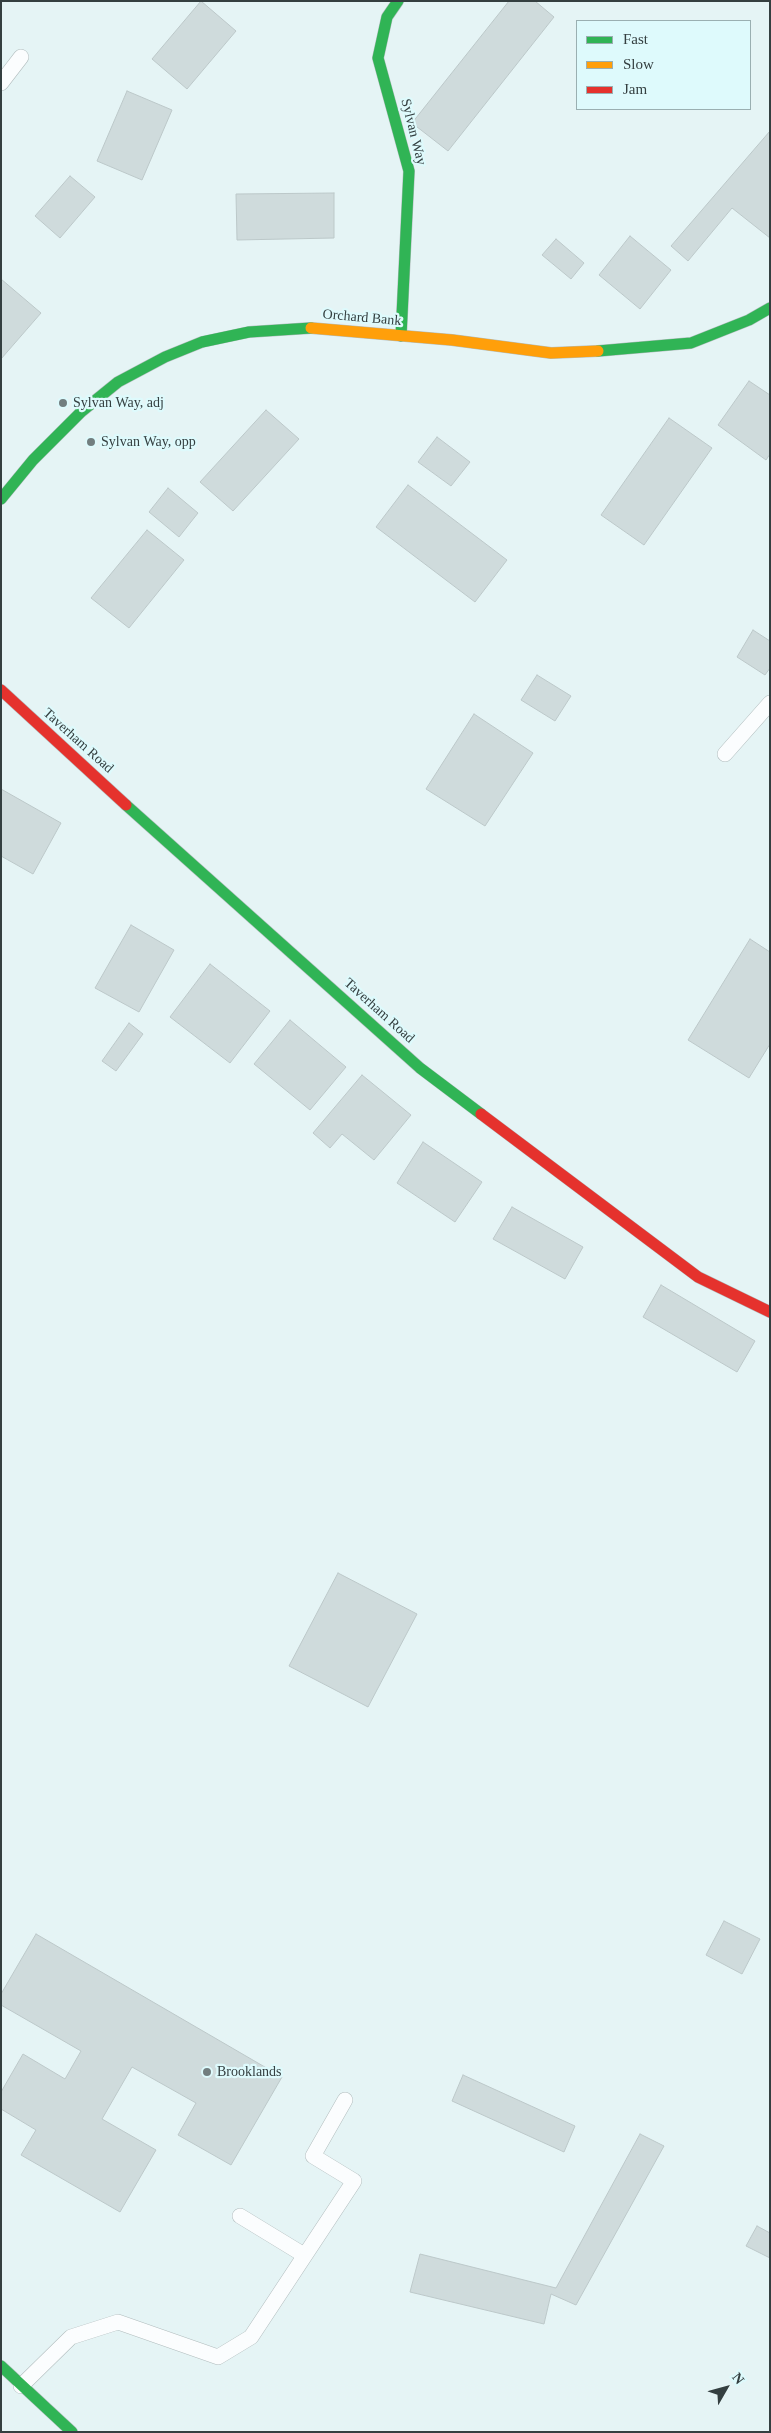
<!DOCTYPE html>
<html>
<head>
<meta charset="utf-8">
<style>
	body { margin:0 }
	#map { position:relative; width:771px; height:2433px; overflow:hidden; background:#e5f4f5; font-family:"Times New Roman",serif }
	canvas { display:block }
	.frame { position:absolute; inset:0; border:2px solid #343f40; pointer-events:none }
	.legend { position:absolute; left:576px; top:20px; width:175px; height:90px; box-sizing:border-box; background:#defafc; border:1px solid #9aafb1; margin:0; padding:6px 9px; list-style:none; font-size:15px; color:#343f40 }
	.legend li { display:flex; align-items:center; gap:10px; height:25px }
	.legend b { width:25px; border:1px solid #9aafb1 }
	.north { position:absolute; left:701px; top:2363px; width:50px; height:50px; -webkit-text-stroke:4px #defafc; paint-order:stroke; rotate:52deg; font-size:14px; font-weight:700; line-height:20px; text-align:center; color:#343f40 }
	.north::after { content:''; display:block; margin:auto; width:18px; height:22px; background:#343f40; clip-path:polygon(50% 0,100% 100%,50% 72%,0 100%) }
</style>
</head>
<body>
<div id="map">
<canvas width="771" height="2433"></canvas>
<div class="frame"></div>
<ul class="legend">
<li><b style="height:6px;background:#30b455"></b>Fast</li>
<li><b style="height:6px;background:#ff9f0a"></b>Slow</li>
<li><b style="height:6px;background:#e5322d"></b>Jam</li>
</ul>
<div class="north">N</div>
</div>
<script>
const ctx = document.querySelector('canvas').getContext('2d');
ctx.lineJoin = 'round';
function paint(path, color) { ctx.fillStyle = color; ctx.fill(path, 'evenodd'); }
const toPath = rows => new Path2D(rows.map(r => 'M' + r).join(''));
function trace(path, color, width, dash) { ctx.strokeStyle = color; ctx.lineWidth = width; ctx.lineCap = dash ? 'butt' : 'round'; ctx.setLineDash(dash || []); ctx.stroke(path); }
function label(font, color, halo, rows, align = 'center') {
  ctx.font = font + ' "Times New Roman",serif'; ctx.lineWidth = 4.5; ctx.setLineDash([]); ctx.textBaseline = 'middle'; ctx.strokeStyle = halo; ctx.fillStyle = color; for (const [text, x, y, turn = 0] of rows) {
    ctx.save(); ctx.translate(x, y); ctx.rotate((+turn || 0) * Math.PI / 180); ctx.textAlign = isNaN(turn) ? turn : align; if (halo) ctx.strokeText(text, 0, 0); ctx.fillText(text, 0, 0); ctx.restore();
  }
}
const building = toPath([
	[201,1,236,31,187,89,152,59,201,1],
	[509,1,535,1,554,17,448,151,412,123,509,1],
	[127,91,172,110,142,180,97,161,127,91],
	[770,131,770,238,732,208,688,261,671,246,770,131],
	[70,176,95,197,60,238,35,216,70,176],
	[334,193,334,238,237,240,236,194,334,193],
	[630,236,671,270,640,309,599,275,630,236],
	[556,239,584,263,571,279,542,255,556,239],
	[1,279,41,313,1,359,1,279],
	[749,381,770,395,770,454,766,460,718,425,749,381],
	[266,410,299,439,233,511,200,482,266,410],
	[669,418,712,448,644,545,601,515,669,418],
	[437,437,470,462,451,486,418,462,437,437],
	[408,485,507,560,475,602,376,527,408,485],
	[168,488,198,513,179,537,149,512,168,488],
	[147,530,184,560,129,628,91,598,147,530],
	[753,630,770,641,770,668,765,675,737,657,753,630],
	[537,675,571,696,555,721,521,700,537,675],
	[474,714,533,753,485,826,426,789,474,714],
	[1,789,61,823,33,874,1,856,1,789],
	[131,925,174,950,139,1012,95,988,131,925],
	[750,939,770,952,770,1044,749,1078,688,1040,750,939],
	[210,964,270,1011,230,1063,170,1017,210,964],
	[290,1020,346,1067,310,1110,254,1064,290,1020],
	[129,1023,143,1034,116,1071,102,1061,129,1023],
	[362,1075,411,1115,374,1160,342,1134,330,1148,313,1133,362,1075],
	[423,1142,482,1182,455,1222,397,1183,423,1142],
	[512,1207,583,1247,565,1279,493,1239,512,1207],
	[661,1285,755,1341,737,1372,643,1317,661,1285],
	[338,1573,417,1614,368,1707,289,1666,338,1573],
	[724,1921,760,1939,742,1974,706,1955,724,1921],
	[36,1934,282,2077,231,2165,178,2135,196,2103,132,2067,102,2119,156,2150,120,2212,21,2155,36,2130,1,2109,1,2092,23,2054,65,2079,81,2051,1,2005,1,1994,36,1934],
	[463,2075,575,2126,564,2152,452,2101,463,2075],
	[640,2134,664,2146,576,2305,551,2294,544,2324,410,2292,420,2254,556,2288,640,2134],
	[757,2226,770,2233,770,2258,746,2246,757,2226]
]);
paint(building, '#cfdbdc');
trace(building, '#bcc8c9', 1);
const lane = toPath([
	[1,83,21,57],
	[725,754,770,703],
	[240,2216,304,2255],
	[21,2386,71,2337,118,2322,218,2357,251,2337,354,2181,313,2156,345,2100]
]);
const fast = toPath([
	[398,1,387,17,378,58,409,171,401,336],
	[598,351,691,343,749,320,770,308],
	[1,499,33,460,81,412,118,382,165,357,202,342,249,332,311,328],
	[126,805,420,1068,481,1114],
	[1,2366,72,2432]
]);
const slow = toPath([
	[311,328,452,340,551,353,598,351]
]);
const jam = toPath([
	[1,690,126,805],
	[481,1114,698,1277,770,1312]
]);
trace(lane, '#b1bcbd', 16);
trace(fast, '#b1bcbd', 12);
trace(slow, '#b1bcbd', 12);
trace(jam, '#b1bcbd', 12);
trace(lane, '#fbfdfe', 15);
trace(fast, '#30b455', 11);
trace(slow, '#ff9f0a', 11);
trace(jam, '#e5322d', 11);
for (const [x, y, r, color] of [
	[63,403,5,"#727e7f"],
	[91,442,5,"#727e7f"],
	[207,2072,5,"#727e7f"]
]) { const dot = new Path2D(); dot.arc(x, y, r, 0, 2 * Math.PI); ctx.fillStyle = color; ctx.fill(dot); trace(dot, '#defafc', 2); }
label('14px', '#343f40', '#defafc', [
	["Sylvan Way",413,132,76],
	["Orchard Bank",362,318,5],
	["Taverham Road",78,741,42],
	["Taverham Road",379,1011,42]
]);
label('14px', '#343f40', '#defafc', [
	["Sylvan Way, adj",73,403],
	["Sylvan Way, opp",101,442],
	["Brooklands",217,2072]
], 'left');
</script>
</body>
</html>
